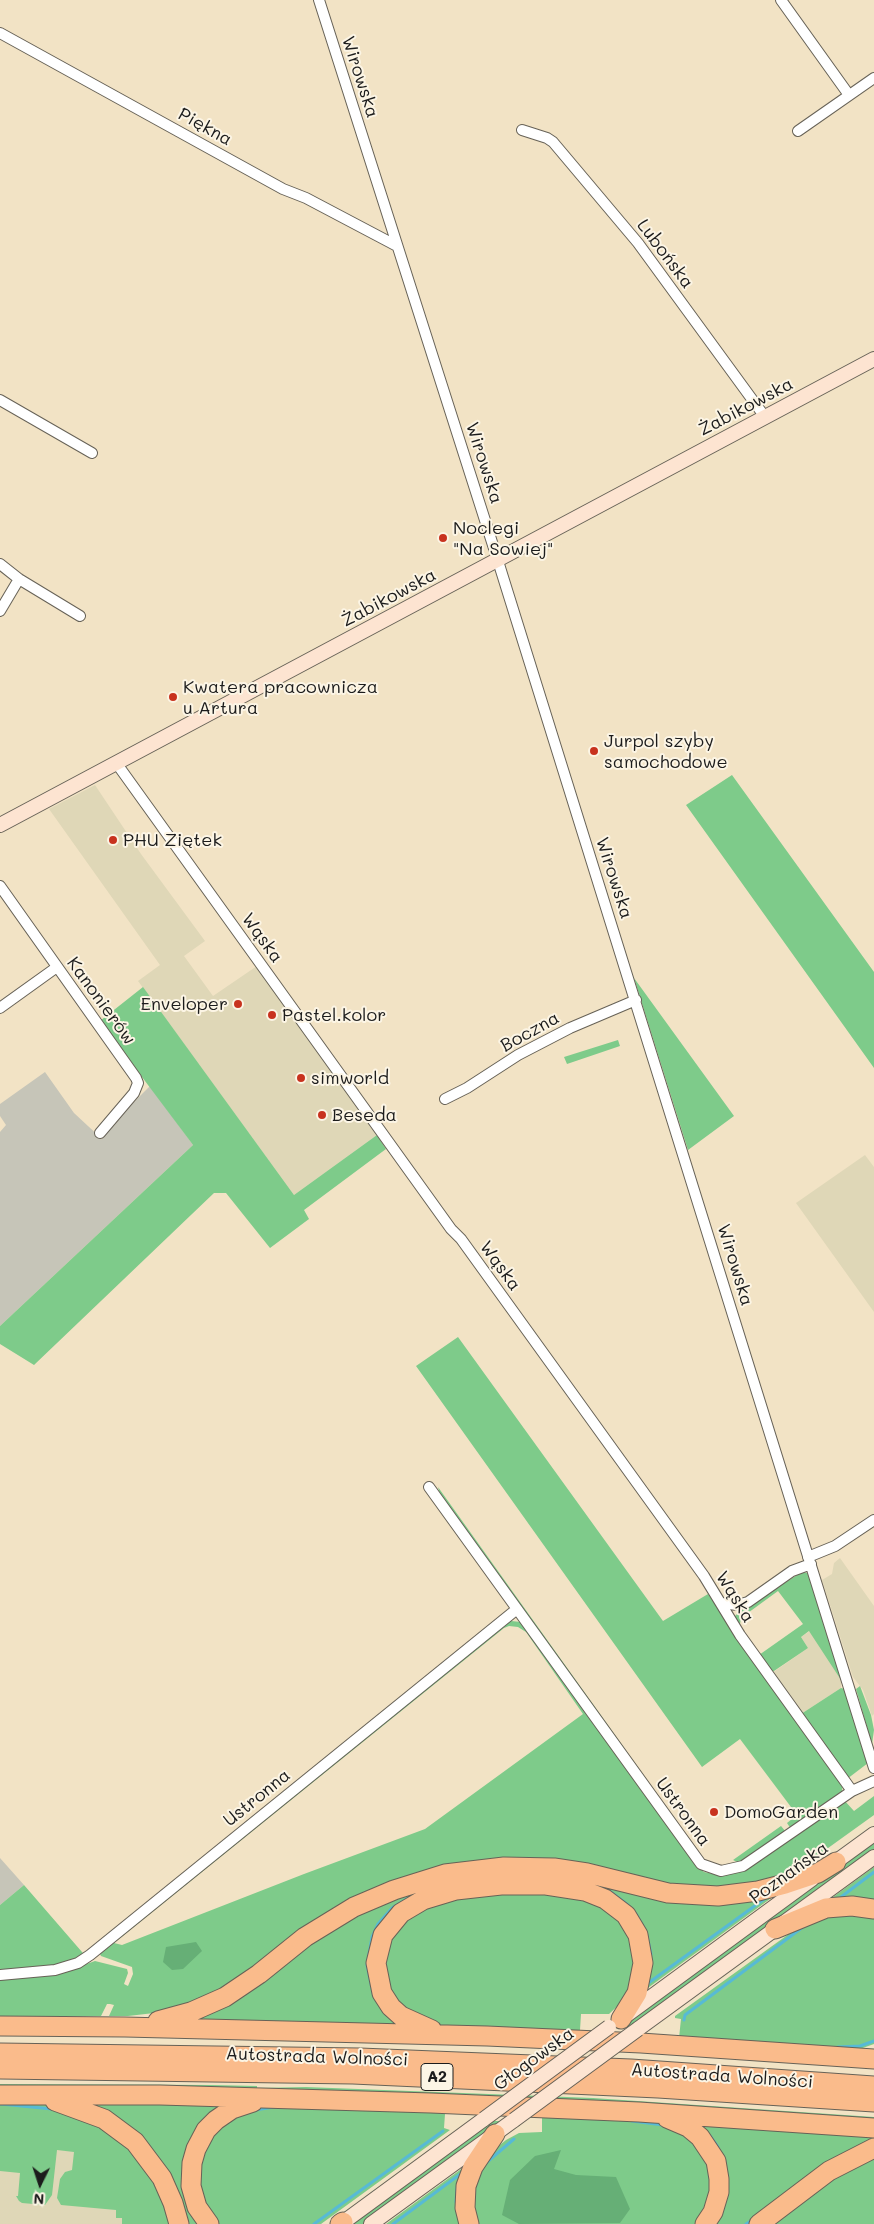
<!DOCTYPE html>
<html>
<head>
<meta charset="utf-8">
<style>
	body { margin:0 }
	#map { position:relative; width:874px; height:2224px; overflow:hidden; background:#f2e3c5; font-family:Mali,sans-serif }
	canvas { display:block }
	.north { position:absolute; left:15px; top:2159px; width:50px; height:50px; -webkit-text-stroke:4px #fcf5e5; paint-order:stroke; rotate:184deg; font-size:14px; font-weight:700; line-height:20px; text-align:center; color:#1c1c1c }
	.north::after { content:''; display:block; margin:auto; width:18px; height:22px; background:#1c1c1c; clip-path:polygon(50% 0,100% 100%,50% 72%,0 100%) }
</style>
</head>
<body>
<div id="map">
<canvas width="874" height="2224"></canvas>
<div class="north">N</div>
</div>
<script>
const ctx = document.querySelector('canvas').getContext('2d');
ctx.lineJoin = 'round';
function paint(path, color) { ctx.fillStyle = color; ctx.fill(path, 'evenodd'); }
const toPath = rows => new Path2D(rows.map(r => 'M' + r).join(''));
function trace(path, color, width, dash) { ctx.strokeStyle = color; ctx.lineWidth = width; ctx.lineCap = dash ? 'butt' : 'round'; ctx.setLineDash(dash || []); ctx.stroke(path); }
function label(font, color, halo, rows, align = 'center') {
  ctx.font = font + ' Mali,sans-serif'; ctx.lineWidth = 4; ctx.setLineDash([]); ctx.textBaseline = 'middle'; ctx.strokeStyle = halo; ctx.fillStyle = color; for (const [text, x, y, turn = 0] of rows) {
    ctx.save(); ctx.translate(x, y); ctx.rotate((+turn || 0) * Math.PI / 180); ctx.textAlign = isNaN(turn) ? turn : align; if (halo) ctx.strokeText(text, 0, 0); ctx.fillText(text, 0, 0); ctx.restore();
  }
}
paint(toPath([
	[95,785,141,854,205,941,184,956,213,996,257,966,377,1135,294,1195,138,981,160,965,49,809],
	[865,1155,874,1167,874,1312,796,1203],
	[840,1558,874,1606,874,1714,872,1716,863,1690,853,1677,822,1580,832,1574,834,1563],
	[810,1631,841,1677,841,1688,801,1714,772,1673,808,1648,801,1637],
	[0,2125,61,2132,155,2224,0,2224]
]), '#dfd7b7');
paint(toPath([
	[45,1072,74,1113,102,1139,131,1105,150,1086,193,1145,0,1326,0,1132,6,1125,0,1116,0,1104],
	[0,1858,24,1885,0,1905]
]), '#c6c5b8');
paint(toPath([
	[732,775,874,972,874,1068,686,805],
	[634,978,734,1116,688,1150],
	[143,987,294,1195,377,1135,386,1149,304,1210,309,1219,270,1248,226,1193,214,1193,34,1365,0,1344,0,1326,193,1145,100,1021],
	[618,1040,620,1046,567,1064,564,1057],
	[458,1337,663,1621,708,1594,843,1784,842,1791,791,1829,787,1823,797,1815,740,1739,702,1767,416,1366],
	[438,1487,707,1864,441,1498],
	[802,1572,807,1573,810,1578,842,1679,841,1680,809,1631,801,1637,808,1648,771,1673,759,1655,803,1624,778,1591,741,1618,739,1630,734,1617,739,1612],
	[511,1621,521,1622,694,1863,704,1872,718,1875,741,1871,844,1800,854,1811,874,1796,874,1815,817,1856,790,1871,766,1880,728,1888,412,1875,382,1885,335,1907,304,1927,249,1971,225,1988,199,2001,163,2012,128,2016,109,2016,114,2005,110,2004,107,2004,101,2016,0,2017,0,1978,75,1968,95,1961,127,1969,128,1973,124,1984,128,1986,133,1974,132,1967,101,1956,99,1952],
	[509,1626,518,1627,526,1632,583,1714,425,1829,304,1874,122,1945,114,1943,504,1628],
	[860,1686,871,1715,874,1730,872,1744,856,1689],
	[841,1688,845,1689,868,1763,847,1779,801,1714],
	[781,1826,786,1832,739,1863,733,1860],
	[874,1841,874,1850,631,2027,620,2027],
	[874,1867,874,1904,829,1900],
	[526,1871,659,1895,785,1888,641,1993,645,1978,619,1901,454,1885,373,1942,404,2025,176,2023,291,1952,395,1893],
	[24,1885,82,1952,84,1954,76,1960,59,1965,0,1971,0,1905],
	[467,1892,584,1895,627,1921,639,1964,624,2000,609,2014,581,2014,580,2030,679,2038,681,2019,675,2018,675,2016,811,1918,820,1914,874,1914,874,2044,857,2050,444,2029,398,2009,379,1963,403,1915],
	[0,2084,212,2085,257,2086,257,2088,306,2087,593,2098,874,2117,874,2123,0,2090],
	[73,2098,234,2100,196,2136,202,2224,183,2224,168,2180],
	[0,2102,47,2104,65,2108,96,2120,149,2167,173,2224,122,2224,122,2218,116,2218,116,2210,61,2205,57,2198,60,2179,65,2172,72,2170,74,2152,57,2150,52,2195,45,2205,22,2203,19,2201,16,2196,18,2196,20,2173,0,2171],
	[264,2105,472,2110,467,2114,445,2114,444,2128,450,2130,321,2224,215,2224,202,2204,197,2164,220,2123],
	[542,2116,657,2121,700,2144,714,2185,699,2224,474,2224,471,2187,496,2148,506,2140,519,2133,542,2132],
	[687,2118,874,2132,874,2144,752,2224,711,2224,722,2199],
	[492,2121,503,2121,363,2224,350,2224],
	[874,2154,874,2224,767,2224,813,2189],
	[464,2167,464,2224,386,2224]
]), '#7ecb8a');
paint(toPath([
	[196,1942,202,1951,183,1969,172,1970,163,1962,166,1947],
	[561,2150,554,2169,576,2175,616,2177,630,2209,620,2223,519,2224,502,2215,510,2180,535,2156]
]), '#66af76');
trace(toPath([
	[591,1883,608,1890,628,1905],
	[841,1897,874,1872],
	[636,1914,644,1928],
	[647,1936,651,1954],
	[647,1984,767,1897],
	[373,1993,367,1965,372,1937,378,1924,392,1908,418,1892],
	[684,2020,685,2015,803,1927],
	[838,2047,860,2046,874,2041],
	[1,2104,52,2109],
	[255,2110,274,2107],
	[632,2121,663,2125],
	[710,2136,718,2147],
	[486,2163,514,2139],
	[456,2202,457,2188],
	[314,2224,443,2131],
	[393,2224,463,2172],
	[746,2224,754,2219]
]), '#57bad5', 3);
const street = toPath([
	[319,0,498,561,874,1768],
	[781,0,849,95],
	[0,33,283,189,306,198,397,246],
	[522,130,547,138,553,142,638,243,765,417],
	[798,131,874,78],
	[0,400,92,453],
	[0,564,19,579,80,616],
	[0,611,19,579],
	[117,764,451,1229,461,1239,704,1576,740,1635,852,1791],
	[0,886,136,1078,138,1083,134,1093,100,1133],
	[0,1008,57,967],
	[445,1099,467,1088,518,1055,570,1028,636,1000],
	[429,1487,701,1864,721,1871,743,1866,852,1791,874,1781],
	[808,1557,835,1546,874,1520],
	[721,1603,737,1605,748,1602,792,1571,811,1564],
	[0,1975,55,1970,78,1963,90,1955,517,1609]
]);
const secondary = toPath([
	[0,825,874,359],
	[830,1866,874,1834],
	[628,2014,812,1879],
	[638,2029,874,1857],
	[341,2224,484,2119],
	[371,2224,514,2120]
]);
const highway = toPath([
	[775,1929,826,1908,852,1906,874,1909],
	[158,2021,191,2012,225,1997,259,1974,305,1937,354,1907,394,1890,445,1874,504,1867,554,1868,587,1873,668,1893,718,1896,758,1891,785,1884,818,1873,836,1862],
	[0,2026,125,2027,487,2036,641,2043,874,2059],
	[432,2030,401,2016,391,2007,382,1993,376,1963,383,1935,401,1913,423,1900,456,1890,501,1885,546,1885,585,1891,605,1899,626,1915,638,1935,643,1963,637,1993,621,2019],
	[0,2053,360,2058,631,2069,874,2086],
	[0,2069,353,2074,658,2088,874,2102],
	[0,2095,160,2095,431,2103,639,2112,874,2128],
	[55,2101,104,2119,135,2142,162,2178,173,2203,179,2224],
	[667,2118,688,2127,700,2137,716,2161,719,2179,719,2192,713,2212,705,2224],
	[209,2224,197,2207,191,2186,192,2163,196,2149,206,2130,216,2120,232,2109,253,2102],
	[340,2224,343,2222],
	[469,2224,465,2208,466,2186,473,2167,495,2134],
	[759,2224,829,2171,874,2148]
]);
trace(street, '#676257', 12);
trace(secondary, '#676257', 16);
trace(highway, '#676257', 21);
trace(street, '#fff', 10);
trace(secondary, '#fde4d1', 14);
trace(highway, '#fabb8b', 19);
const secondaryBridge = toPath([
	[484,2119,609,2027],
	[514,2120,638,2029]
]);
trace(secondaryBridge, '#676257', 16, []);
trace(secondaryBridge, '#fde4d1', 14);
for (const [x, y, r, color] of [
	[443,538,5,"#c8321e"],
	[173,697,5,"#c8321e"],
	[594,751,5,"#c8321e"],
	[113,840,5,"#c8321e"],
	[238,1004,5,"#c8321e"],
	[272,1015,5,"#c8321e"],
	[301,1078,5,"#c8321e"],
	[322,1115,5,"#c8321e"],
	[714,1812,5,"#c8321e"]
]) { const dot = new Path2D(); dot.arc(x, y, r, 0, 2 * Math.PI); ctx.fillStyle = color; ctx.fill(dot); trace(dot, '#fcf5e5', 2); }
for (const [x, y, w] of [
	[437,2077,32]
]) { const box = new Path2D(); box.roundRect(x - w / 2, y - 13.5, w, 27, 4); ctx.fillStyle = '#fcf5e5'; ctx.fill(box); trace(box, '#1c1c1c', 1); }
label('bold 16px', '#1c1c1c', null, [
	["A2",437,2077]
]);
label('18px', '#1c1c1c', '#fcf5e5', [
	["Wirowska",360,77,72],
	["Piękna",205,127,29],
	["Lubońska",665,254,53],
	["Żabikowska",746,407,-28],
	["Wirowska",484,463,72],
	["Żabikowska",389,598,-28],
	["Wirowska",614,878,72],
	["Wąska",262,938,54],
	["Kanonierów",101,1001,54],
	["Boczna",530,1032,-29],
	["Wirowska",735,1265,73],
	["Wąska",500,1266,54],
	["Wąska",735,1597,58],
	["Ustronna",257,1798,-39],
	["Ustronna",683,1812,54],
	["Poznańska",789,1873,-36],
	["Autostrada Wolności",317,2057,2],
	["Głogowska",534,2059,-36],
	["Autostrada Wolności",722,2076,4]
]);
label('18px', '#1c1c1c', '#fcf5e5', [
	["Noclegi",453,528],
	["\"Na Sowiej\"",453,549],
	["Kwatera pracownicza",183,687],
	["u Artura",183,708],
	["Jurpol szyby",604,741],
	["samochodowe",604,762],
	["PHU Ziętek",123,840],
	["Enveloper",228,1004,"right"],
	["Pastel.kolor",282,1015],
	["simworld",311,1078],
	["Beseda",332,1115],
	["DomoGarden",724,1812]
], 'left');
</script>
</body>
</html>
